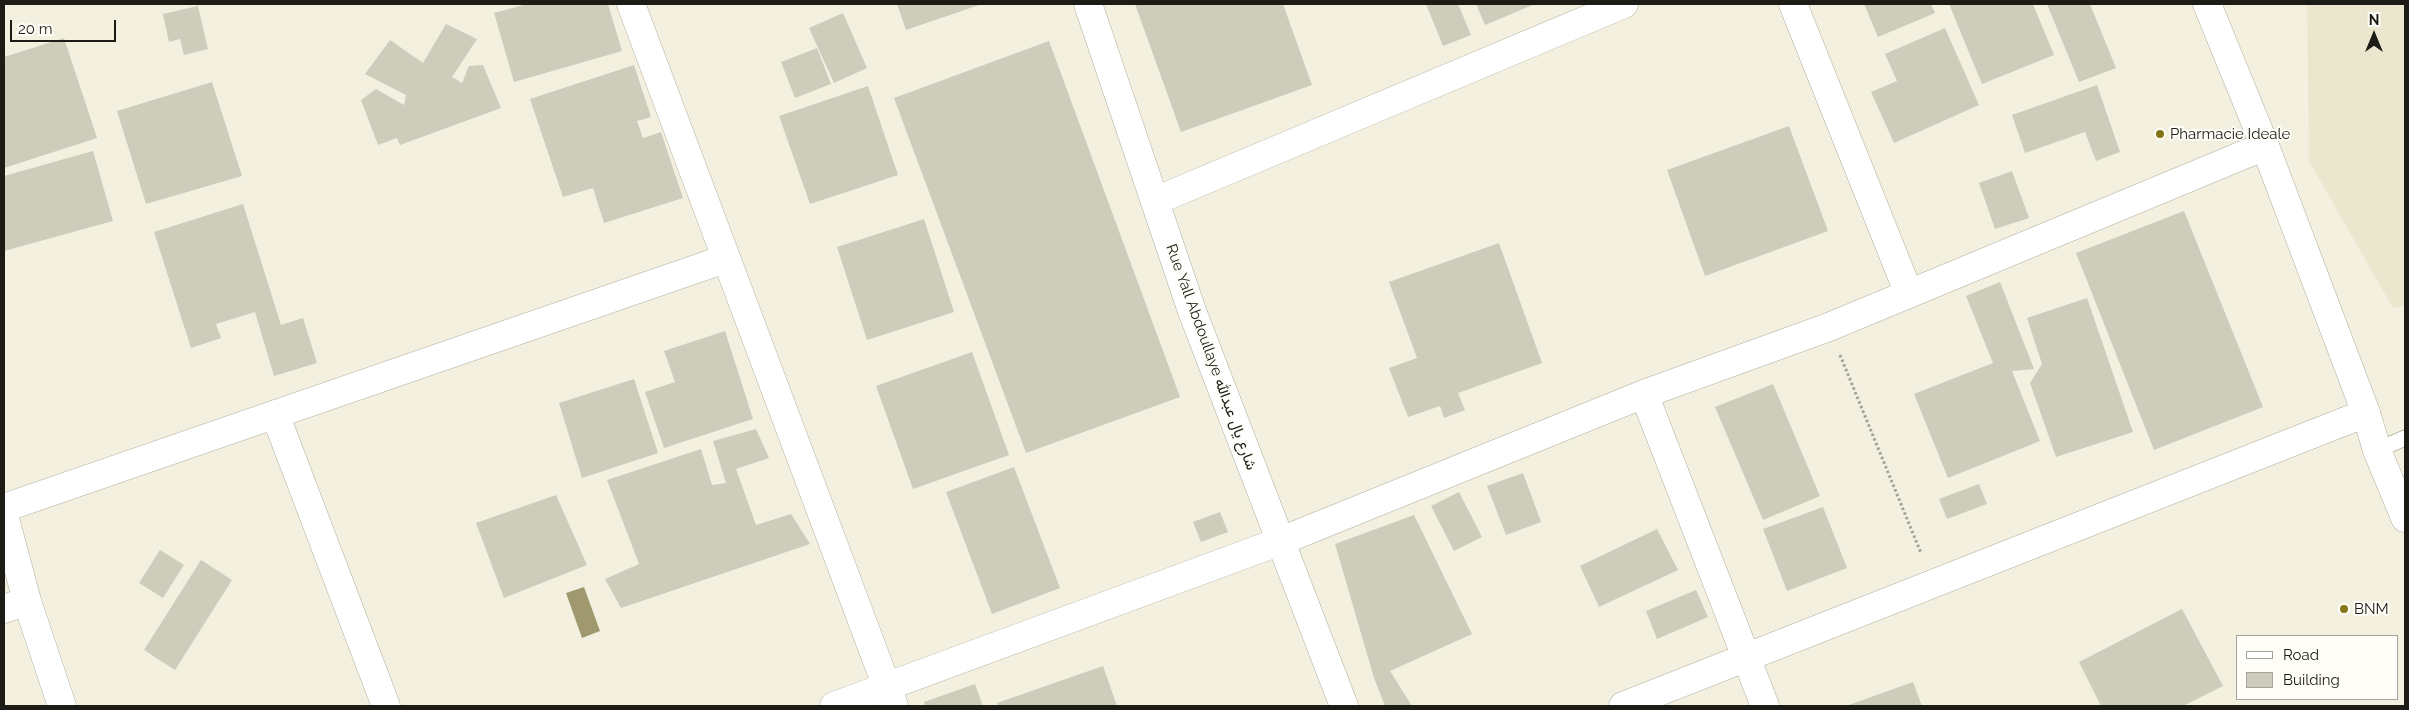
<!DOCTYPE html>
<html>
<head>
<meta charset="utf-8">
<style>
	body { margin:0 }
	#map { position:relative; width:2409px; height:710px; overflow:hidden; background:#f3f0e0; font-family:Raleway,sans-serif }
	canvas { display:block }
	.frame { position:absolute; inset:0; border:5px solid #1c1b15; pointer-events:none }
	.legend { position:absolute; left:2236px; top:635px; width:162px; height:65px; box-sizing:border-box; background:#fefdf7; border:1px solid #a4a39d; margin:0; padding:6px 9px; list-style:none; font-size:15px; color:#1c1b15 }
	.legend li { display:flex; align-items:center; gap:10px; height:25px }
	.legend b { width:25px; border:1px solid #a4a39d }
	.north { position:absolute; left:2349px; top:10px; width:50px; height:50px; -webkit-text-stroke:4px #fefdf7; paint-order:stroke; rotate:0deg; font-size:14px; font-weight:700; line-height:20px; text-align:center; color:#1c1b15 }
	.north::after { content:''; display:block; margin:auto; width:18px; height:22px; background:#1c1b15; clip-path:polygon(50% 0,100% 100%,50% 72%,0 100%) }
	.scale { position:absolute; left:10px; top:20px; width:106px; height:22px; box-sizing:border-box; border:2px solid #1c1b15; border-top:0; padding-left:6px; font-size:15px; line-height:18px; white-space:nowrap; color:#1c1b15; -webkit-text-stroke:4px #fefdf7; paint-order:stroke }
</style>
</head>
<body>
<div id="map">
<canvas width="2409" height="710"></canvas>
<div class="frame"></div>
<ul class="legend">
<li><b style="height:6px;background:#fff"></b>Road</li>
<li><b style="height:14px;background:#ceccbb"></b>Building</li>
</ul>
<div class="north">N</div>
<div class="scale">20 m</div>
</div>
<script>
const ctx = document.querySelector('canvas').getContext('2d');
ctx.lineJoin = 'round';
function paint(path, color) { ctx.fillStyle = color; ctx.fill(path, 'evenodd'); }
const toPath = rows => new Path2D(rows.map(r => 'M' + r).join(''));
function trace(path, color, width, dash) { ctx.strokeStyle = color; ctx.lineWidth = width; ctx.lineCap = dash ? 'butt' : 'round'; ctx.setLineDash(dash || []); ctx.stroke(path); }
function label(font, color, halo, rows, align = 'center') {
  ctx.font = font + ' Raleway,Vazirmatn,sans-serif'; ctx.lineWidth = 4; ctx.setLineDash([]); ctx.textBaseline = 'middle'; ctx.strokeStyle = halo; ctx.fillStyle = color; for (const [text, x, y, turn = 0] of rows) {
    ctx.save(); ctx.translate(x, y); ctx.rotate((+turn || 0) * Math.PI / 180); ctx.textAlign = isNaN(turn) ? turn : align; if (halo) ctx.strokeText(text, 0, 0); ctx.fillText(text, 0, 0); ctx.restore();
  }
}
paint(toPath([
	[2307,4,2405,4,2405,306,2393,308,2309,161]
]), '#ebe7cf');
paint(toPath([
	[584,587,600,631,582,638,566,593]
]), '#a0986e');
paint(toPath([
	[527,4,608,4,622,51,514,82,494,13],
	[897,4,982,4,906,30],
	[1135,4,1283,4,1312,85,1181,132],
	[1426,4,1458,4,1471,35,1443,46],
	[1476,4,1535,4,1485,25],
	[1864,4,1931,4,1935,13,1878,37],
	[1949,4,2033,4,2054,55,1982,84],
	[2047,4,2090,4,2116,68,2079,82],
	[198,6,208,49,184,55,180,39,169,42,163,14],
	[843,13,867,68,834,83,809,28],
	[446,24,477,39,452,77,462,83,469,66,483,65,501,108,400,145,397,138,378,145,361,100,376,89,404,105,406,95,365,74,390,40,423,63],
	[1945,28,1979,105,1894,143,1871,92,1897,81,1885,54],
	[64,38,97,138,4,168,4,57],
	[1049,41,1180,397,1026,453,894,98],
	[817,48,831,84,795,98,781,62],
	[634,65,651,117,637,121,643,138,661,132,683,198,604,223,593,188,563,197,530,99],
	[212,82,242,176,146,204,117,111],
	[2097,85,2120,152,2096,161,2085,132,2025,153,2012,115],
	[868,86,898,175,810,204,779,116],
	[1789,126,1828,231,1705,276,1667,170],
	[93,151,113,221,4,251,4,176],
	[2012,171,2029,218,1995,229,1979,183],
	[243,204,281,325,303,318,317,363,274,376,255,312,216,324,221,338,191,348,154,232],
	[2184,211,2263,407,2154,450,2076,253],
	[924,219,954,312,867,340,837,247],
	[1499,243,1542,363,1458,393,1465,410,1444,418,1440,406,1408,417,1389,368,1417,358,1389,282],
	[2000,282,2034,369,2012,371,2040,441,1948,478,1914,394,1993,363,1966,296],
	[2087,298,2133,432,2056,457,2030,383,2042,364,2027,318],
	[725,331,753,419,664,448,645,392,675,382,664,351],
	[972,352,1009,455,913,489,876,386],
	[634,379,658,453,582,478,559,403],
	[1773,384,1820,496,1763,520,1715,407],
	[756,429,769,458,736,469,756,525,791,514,810,544,621,608,605,579,639,564,607,480,701,449,712,485,726,483,713,441],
	[1014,467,1060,588,992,614,946,492],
	[1523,473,1541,522,1506,535,1487,486],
	[1979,484,1987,504,1947,519,1939,499],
	[1459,492,1482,537,1454,551,1431,506],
	[556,495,587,565,504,598,476,523],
	[1823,507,1847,568,1787,591,1763,529],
	[1220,512,1228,532,1201,542,1193,522],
	[1414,515,1472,634,1390,671,1412,706,1385,706,1374,678,1335,544],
	[1657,529,1678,570,1599,607,1580,566],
	[160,550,184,565,163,598,139,583],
	[201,560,232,580,175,670,144,650],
	[1696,590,1708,617,1657,639,1646,611],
	[2182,609,2223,686,2183,706,2101,706,2079,662],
	[1103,666,1117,706,998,706,997,703],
	[1913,682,1922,706,1846,706],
	[975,684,983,706,925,706,924,702]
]), '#ceccbb');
const lane = toPath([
	[2377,450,2405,438]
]);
const street = toPath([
	[631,4,894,706],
	[1088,4,1192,311,1344,706],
	[1793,4,1909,294],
	[1155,201,1624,4],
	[1644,394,1765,706],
	[275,414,386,706],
	[4,508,725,259],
	[4,515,27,601,62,706],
	[4,609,27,601],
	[834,706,1281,541,1644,394,1829,327,2265,146],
	[1623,706,2366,413]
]);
const secondary = toPath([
	[2207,4,2265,146,2366,413,2377,450,2405,518]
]);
trace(lane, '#b1af9f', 17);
trace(street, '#b1af9f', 29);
trace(secondary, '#b1af9f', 29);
trace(toPath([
	[1840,355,1921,553]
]), '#a4a195', 3, [2.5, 2.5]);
trace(lane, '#fff', 15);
trace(street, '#fff', 28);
trace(secondary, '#fff', 28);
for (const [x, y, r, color] of [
	[2160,134,5,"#847417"],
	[2344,609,5,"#847417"]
]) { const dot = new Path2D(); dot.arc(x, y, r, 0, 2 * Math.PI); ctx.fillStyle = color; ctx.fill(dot); trace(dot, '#fefdf7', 2); }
label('15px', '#1c1b15', '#fefdf7', [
	["Pharmacie Ideale",2170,134],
	["BNM",2354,609]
], 'left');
label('15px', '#1c1b15', '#fefdf7', [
	["Rue Yall Abdoullaye شارع يال عبدالله",1211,357,70]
]);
</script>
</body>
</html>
